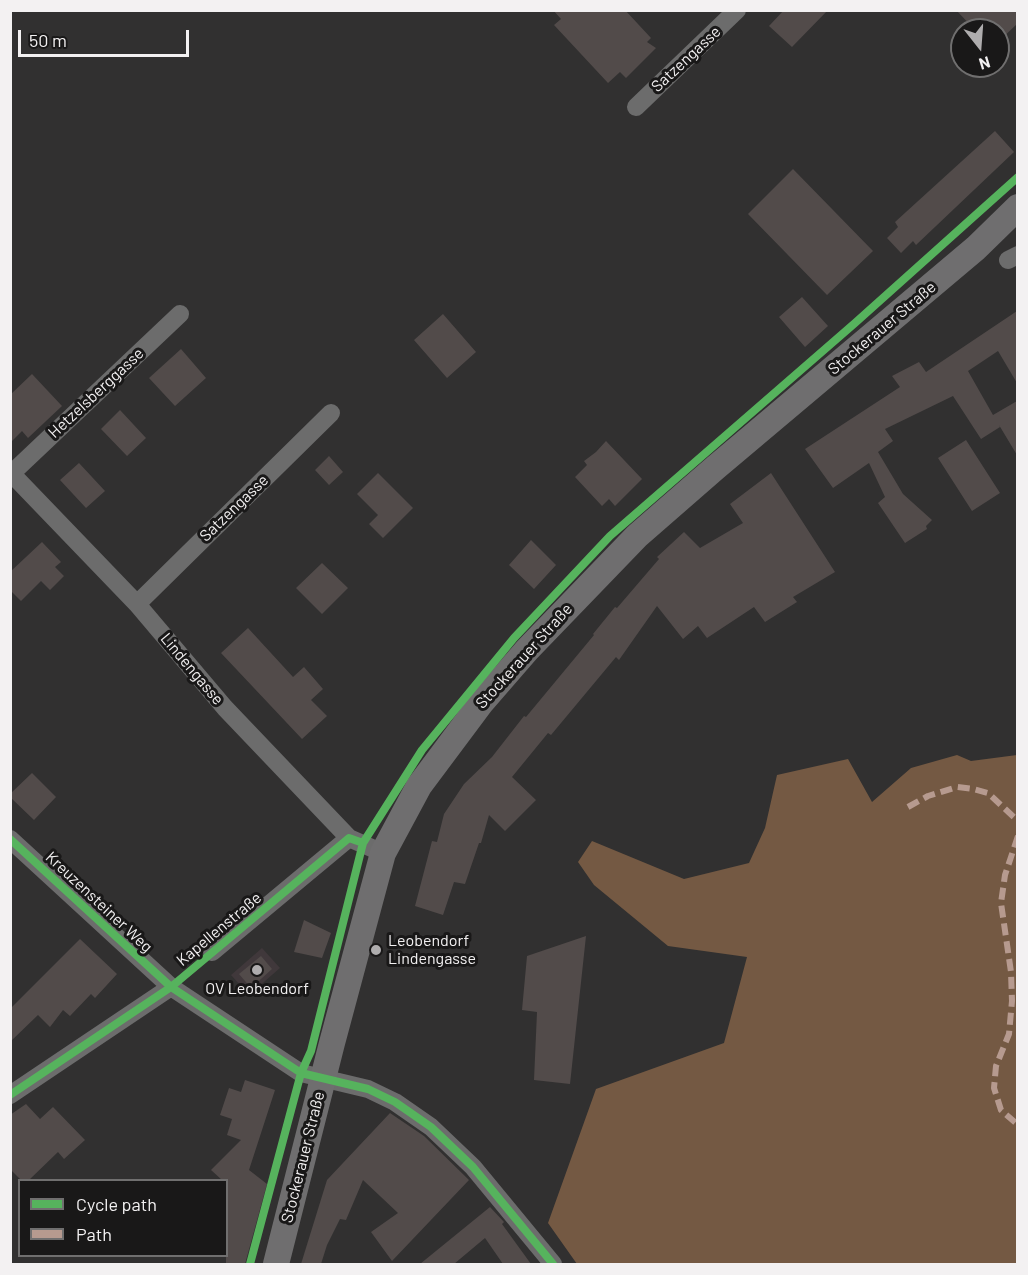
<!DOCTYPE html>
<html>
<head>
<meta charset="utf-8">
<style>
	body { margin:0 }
	#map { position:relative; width:1028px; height:1275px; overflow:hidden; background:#313030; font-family:Barlow,sans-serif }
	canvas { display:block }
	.frame { position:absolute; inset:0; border:12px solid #f3f1f2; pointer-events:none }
	.legend { position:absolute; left:18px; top:1179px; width:210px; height:78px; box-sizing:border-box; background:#191818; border:2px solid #706f6f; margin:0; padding:8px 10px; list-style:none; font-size:18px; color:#f3f1f2 }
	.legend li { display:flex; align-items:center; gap:12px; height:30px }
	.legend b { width:30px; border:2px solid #706f6f }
	.north { position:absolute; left:950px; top:18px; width:60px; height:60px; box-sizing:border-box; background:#191818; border:2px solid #706f6f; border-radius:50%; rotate:163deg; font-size:16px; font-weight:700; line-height:24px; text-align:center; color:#f3f1f2 }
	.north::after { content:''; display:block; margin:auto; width:21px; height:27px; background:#afadae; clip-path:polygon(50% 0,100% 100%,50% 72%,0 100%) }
	.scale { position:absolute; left:18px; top:30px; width:171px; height:27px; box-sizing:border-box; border:3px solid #f3f1f2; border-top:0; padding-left:8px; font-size:18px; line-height:21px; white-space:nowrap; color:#f3f1f2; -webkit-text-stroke:4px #191818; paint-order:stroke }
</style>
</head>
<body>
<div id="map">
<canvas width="1028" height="1275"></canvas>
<div class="frame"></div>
<ul class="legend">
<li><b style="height:8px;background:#56b35d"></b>Cycle path</li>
<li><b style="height:8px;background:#b69a8f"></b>Path</li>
</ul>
<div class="north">N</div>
<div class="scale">50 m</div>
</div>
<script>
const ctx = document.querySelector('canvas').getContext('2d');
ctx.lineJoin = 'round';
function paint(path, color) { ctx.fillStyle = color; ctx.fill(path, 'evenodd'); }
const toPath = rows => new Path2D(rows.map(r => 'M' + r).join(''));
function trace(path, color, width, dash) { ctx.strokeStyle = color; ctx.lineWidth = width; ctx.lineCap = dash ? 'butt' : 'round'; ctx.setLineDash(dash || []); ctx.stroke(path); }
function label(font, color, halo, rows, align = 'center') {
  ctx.font = font + ' Barlow,sans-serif'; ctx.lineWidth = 6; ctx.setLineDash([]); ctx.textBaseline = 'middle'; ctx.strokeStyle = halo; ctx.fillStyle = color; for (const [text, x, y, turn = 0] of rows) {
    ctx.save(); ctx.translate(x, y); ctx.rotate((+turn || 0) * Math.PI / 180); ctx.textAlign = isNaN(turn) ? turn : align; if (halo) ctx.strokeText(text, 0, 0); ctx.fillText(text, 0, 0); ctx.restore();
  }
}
paint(toPath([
	[262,948,280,968,249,995,231,975]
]), '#40383b');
paint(toPath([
	[957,755,971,761,1017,755,1017,1264,577,1264,548,1223,596,1089,724,1043,747,957,668,946,594,885,578,862,592,841,684,879,749,863,765,828,777,775,848,759,872,802,911,768]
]), '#745943');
paint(toPath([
	[553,10,625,10,651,38,647,42,656,48,626,78,620,72,608,83,554,25,561,19],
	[784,10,828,10,792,47,769,26],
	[956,10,1017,10,1017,24,998,42,998,30,975,30],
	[995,131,1014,152,916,245,913,241,901,253,887,238,898,227,895,222],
	[793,169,873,251,827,295,748,214],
	[802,297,828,326,805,347,779,317],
	[1017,311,1017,383,998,351,968,371,993,415,1017,401,1017,455,999,425,1000,427,981,439,953,396,885,429,893,441,878,452,903,494,932,520,926,526,927,529,905,543,878,503,885,497,869,463,833,488,805,449,900,387,892,376,919,362,926,372],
	[443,314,476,352,447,378,414,340],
	[181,349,206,378,175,406,149,378],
	[32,374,62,406,28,438,22,431,10,443,10,395],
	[120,410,146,438,127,456,101,429],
	[966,440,1000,493,972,511,938,458],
	[606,441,642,479,615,506,609,499,602,506,575,477,587,465,584,461,596,452],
	[329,456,343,472,329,485,315,470],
	[79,463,105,491,86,508,60,480],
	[378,473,413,508,383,538,369,524,378,515,357,494],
	[771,473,835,572,793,597,797,602,765,622,754,607,707,638,698,626,683,639,657,606,619,660,616,657,551,735,548,733,512,777,536,800,505,831,489,815,481,843,479,843,465,884,454,882,443,915,415,906,432,841,437,842,444,814,464,784,492,757,524,716,526,717,594,635,593,634,615,607,617,608,659,559,657,557,684,532,700,548,743,523,730,504],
	[531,540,556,565,534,589,509,565],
	[42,542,61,562,55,567,64,576,50,590,41,581,21,601,10,590,10,572],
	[322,563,348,588,322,614,296,588],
	[248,628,293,677,304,667,323,689,311,700,327,716,302,739,221,653],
	[32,773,56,797,34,820,10,797,10,794],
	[304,920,331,933,322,958,294,952],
	[586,936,570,1084,534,1080,537,1012,522,1010,527,956],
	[80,939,117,974,95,998,91,994,70,1016,63,1010,50,1027,38,1015,10,1042,10,1009],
	[261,956,272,969,251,988,239,974],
	[245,1080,275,1090,249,1170,267,1184,245,1264,226,1264,226,1180,222,1180,211,1170,241,1140,227,1135,232,1119,220,1115,229,1088,241,1092],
	[26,1104,40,1119,53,1107,85,1140,64,1159,58,1152,29,1180,21,1180,10,1169,10,1115],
	[390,1113,424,1136,469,1180,392,1261,371,1232,398,1213,363,1180,346,1220,340,1219,327,1245,321,1264,301,1264,327,1180],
	[490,1207,504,1222,502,1224,531,1264,503,1264,485,1238,454,1264,420,1264]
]), '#524b4a');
trace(toPath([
	[185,975,198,964]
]), '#676666', 4, [3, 3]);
trace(toPath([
	[636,107,737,10],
	[1008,260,1018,255],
	[10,472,137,604,225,708,349,838,383,853],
	[12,473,180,314],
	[137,604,331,413],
	[10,839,171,987,301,1073,368,1089,395,1102,431,1127,473,1167,553,1264],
	[212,952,349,838],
	[10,1095,171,987]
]), '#6c6c6c', 18);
trace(toPath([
	[276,1264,332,1043,383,853,419,786,481,703,527,650,637,536,715,468,976,248,1018,207]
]), '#6f6e6f', 26);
trace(toPath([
	[908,807,928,796,957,787,973,789,988,793,1018,821],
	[1018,836,1005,875,1001,903,1011,972,1012,1001,1009,1034,996,1066,994,1088,1001,1110,1018,1125]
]), '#b69a8f', 6, [12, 6]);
trace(toPath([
	[10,839,171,987,301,1073,368,1089,395,1102,431,1127,473,1167,553,1264],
	[10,1095,171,987,349,838,363,843],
	[250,1264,301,1073,311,1051,363,843,422,750,514,638,610,536,855,323,1018,177]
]), '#56b35d', 8);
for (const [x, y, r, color] of [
	[376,950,6,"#afadae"],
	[257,970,6,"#afadae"]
]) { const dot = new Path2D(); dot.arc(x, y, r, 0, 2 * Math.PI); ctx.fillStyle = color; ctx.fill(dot); trace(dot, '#191818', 2); }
label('16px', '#f3f1f2', '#191818', [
	["Satzengasse",686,59,-43],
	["Stockerauer Straße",882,328,-40],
	["Hetzelsberggasse",96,393,-43],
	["Satzengasse",234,508,-44],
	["Stockerauer Straße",524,656,-48],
	["Lindengasse",192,669,50],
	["Kreuzensteiner Weg",99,902,43],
	["Kapellenstraße",219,929,-40],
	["Stockerauer Straße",303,1157,-76]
]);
label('16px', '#f3f1f2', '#191818', [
	["Leobendorf",388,941],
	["Lindengasse",388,959],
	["OV Leobendorf",257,989,"center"]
], 'left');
</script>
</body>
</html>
